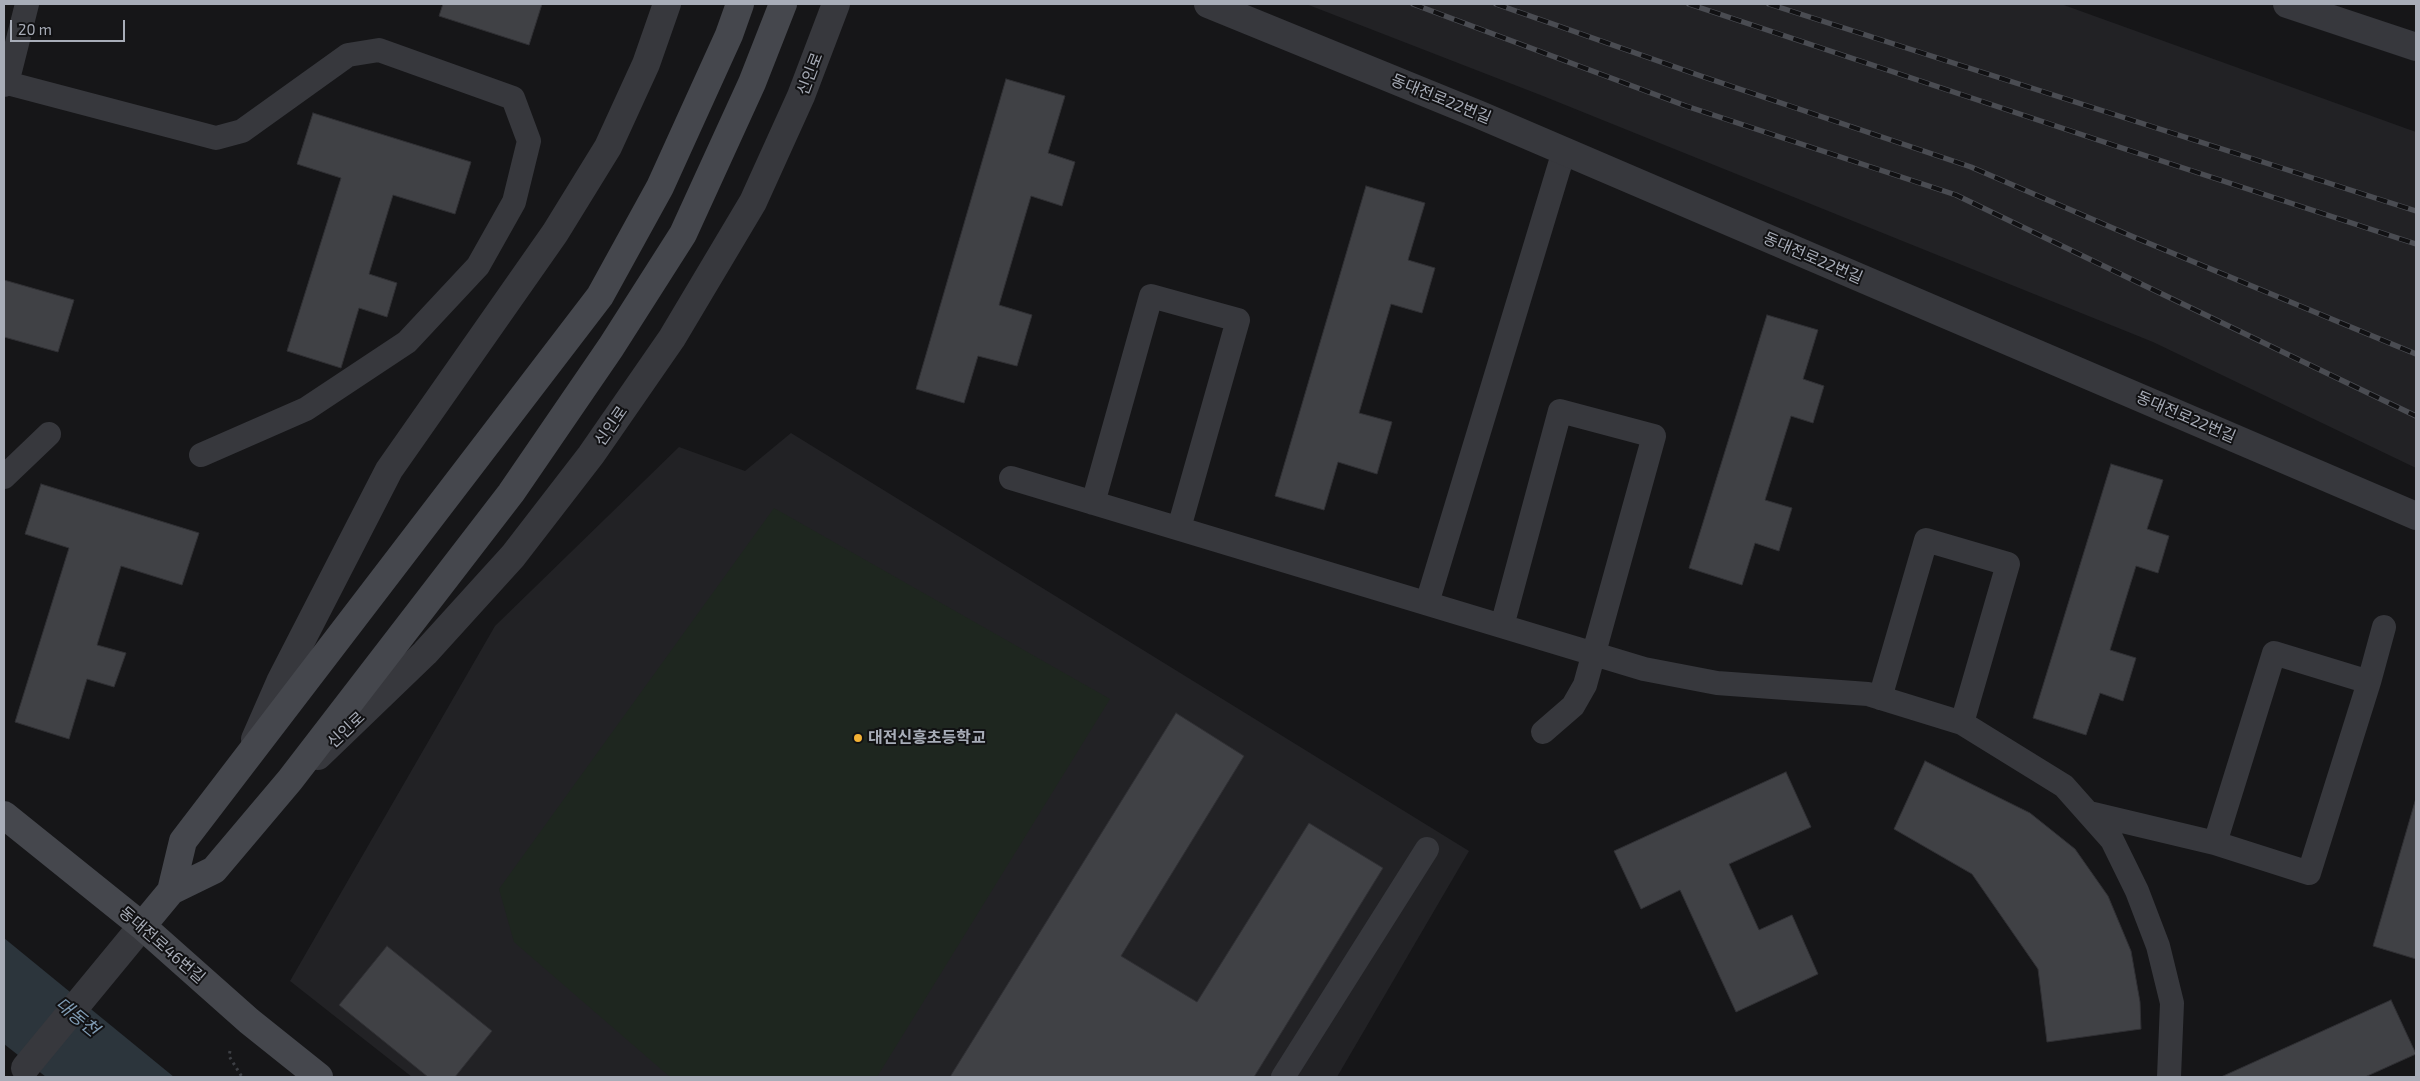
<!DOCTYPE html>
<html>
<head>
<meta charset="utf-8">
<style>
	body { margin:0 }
	#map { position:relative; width:2420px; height:1081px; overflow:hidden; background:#161618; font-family:"Exo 2",sans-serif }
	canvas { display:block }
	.frame { position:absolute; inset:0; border:5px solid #a8adb8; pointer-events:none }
	.scale { position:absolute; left:10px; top:20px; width:115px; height:22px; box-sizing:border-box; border:2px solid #a8adb8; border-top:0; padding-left:6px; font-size:15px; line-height:18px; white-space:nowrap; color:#a8adb8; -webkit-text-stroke:4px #111113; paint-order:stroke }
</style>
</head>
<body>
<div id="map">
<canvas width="2420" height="1081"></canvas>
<div class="frame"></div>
<div class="scale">20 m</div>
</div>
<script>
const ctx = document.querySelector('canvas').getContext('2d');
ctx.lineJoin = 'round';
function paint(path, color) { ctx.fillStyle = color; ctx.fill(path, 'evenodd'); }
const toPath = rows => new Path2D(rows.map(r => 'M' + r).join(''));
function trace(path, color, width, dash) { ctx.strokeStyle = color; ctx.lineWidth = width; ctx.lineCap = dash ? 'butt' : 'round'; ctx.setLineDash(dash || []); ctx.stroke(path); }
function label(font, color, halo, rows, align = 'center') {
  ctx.font = font + ' "Exo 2","Noto Sans KR",sans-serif'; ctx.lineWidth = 4; ctx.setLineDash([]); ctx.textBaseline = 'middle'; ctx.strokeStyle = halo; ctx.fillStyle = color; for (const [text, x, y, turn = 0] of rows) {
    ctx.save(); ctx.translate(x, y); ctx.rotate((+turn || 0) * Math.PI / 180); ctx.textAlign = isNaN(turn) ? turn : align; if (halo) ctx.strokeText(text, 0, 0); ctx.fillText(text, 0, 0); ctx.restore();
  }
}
paint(toPath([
	[1306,4,2061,4,2416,132,2416,468,2153,342,1543,96],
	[791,433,1469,851,1337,1077,412,1077,290,981,495,626,679,447,745,471]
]), '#222225');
paint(toPath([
	[774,508,1110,699,877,1077,670,1077,514,942,499,889]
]), '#1e261f');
paint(toPath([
	[4,938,174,1077,46,1077,4,1044]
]), '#2c353c');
const building = toPath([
	[443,4,542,4,529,45,439,16,443,4],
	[1006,79,1065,96,1048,153,1075,162,1062,206,1031,196,999,305,1032,315,1017,366,978,356,964,403,916,389,1006,79],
	[313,113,471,162,455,214,393,195,369,274,397,283,387,317,359,308,341,368,287,351,341,178,297,164,313,113],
	[1366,186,1425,203,1408,260,1435,268,1422,313,1391,304,1359,413,1392,422,1377,474,1338,462,1324,510,1275,496,1366,186],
	[4,280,74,300,58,352,4,337,4,280],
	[1767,315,1818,330,1803,379,1824,386,1813,423,1791,416,1765,500,1792,508,1779,551,1755,543,1742,585,1689,568,1767,315],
	[2111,464,2163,480,2147,529,2169,536,2158,573,2136,566,2110,650,2136,658,2123,701,2100,693,2086,735,2033,718,2111,464],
	[41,484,199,533,182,585,121,566,97,645,126,653,114,687,87,679,69,739,15,722,69,548,25,534,41,484],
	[1176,713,1244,756,1121,956,1197,1002,1309,823,1383,868,1254,1077,950,1077,1176,713],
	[1925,761,2030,813,2075,849,2108,896,2131,951,2140,1002,2141,1029,2047,1042,2038,969,1972,874,1894,829,1925,761],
	[1786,772,1811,827,1729,864,1759,930,1792,915,1818,974,1736,1012,1680,890,1641,909,1614,851,1786,772],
	[2416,798,2416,959,2373,946,2416,798],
	[387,946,492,1031,455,1077,428,1077,339,1005,387,946],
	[2391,1000,2416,1054,2365,1077,2221,1077,2391,1000]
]);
paint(building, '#404145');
trace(building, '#303034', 1);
trace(toPath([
	[230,1051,229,1056,242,1077]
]), '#3d3f44', 3, [2.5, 4]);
trace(toPath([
	[7,83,27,4],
	[4,85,7,83,216,138,242,131,348,55,379,50,513,98,529,141,514,202,478,266,407,342,306,409,201,455],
	[4,477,49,434],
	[1011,478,1644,669,1717,683,1868,694,1962,723,2064,786,2112,840,2137,891,2158,946,2172,1003,2169,1077],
	[1093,503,1151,296,1238,320,1179,528],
	[1427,603,1564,151],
	[1502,626,1560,411,1654,436,1585,685,1573,706,1543,732],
	[2369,682,2384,627],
	[1880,698,1926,540,2008,564,1962,723],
	[2089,813,2215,843,2309,873,2369,682,2274,653,2215,843],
	[1283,1077,1427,849]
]), '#37383d', 24);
trace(toPath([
	[1208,4,1480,115,2416,516],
	[2287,4,2416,47],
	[255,739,280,682,389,470,555,233,608,147,646,64,667,4],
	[318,756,425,653,513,556,591,455,672,338,753,202,801,96,836,4],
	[25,1068,142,926]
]), '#37383d', 28);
trace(toPath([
	[4,815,142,926,249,1021,319,1077],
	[171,891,183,841,600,296,660,187,729,35,740,4],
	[142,926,171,891,214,870,290,780,511,493,611,347,683,234,752,83,783,4]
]), '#45474d', 28);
const rail = toPath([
	[1413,4,1686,106,1956,195,2416,416],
	[1496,4,1698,75,1971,167,2136,238,2416,354],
	[1689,4,2116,146,2416,244],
	[1769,4,2416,211]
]);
trace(rail, '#4a4c52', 5.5);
trace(rail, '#111113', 4, [11]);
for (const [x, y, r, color] of [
	[858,738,5,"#f2b134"]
]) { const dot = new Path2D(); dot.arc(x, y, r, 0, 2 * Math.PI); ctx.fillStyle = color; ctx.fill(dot); trace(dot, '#111113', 2); }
label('16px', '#a8adb8', '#111113', [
	["신인로",810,74,-69],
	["동대전로22번길",1441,99,22],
	["동대전로22번길",1813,258,23],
	["동대전로22번길",2186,417,23],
	["신인로",611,426,-55],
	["신인로",346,730,-43],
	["동대전로46번길",162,945,41]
]);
label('bold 16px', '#a8adb8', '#111113', [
	["대전신흥초등학교",868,738]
], 'left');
label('italic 18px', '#7f9bb3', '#111113', [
	["대동천",77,1017,39]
]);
</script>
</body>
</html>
